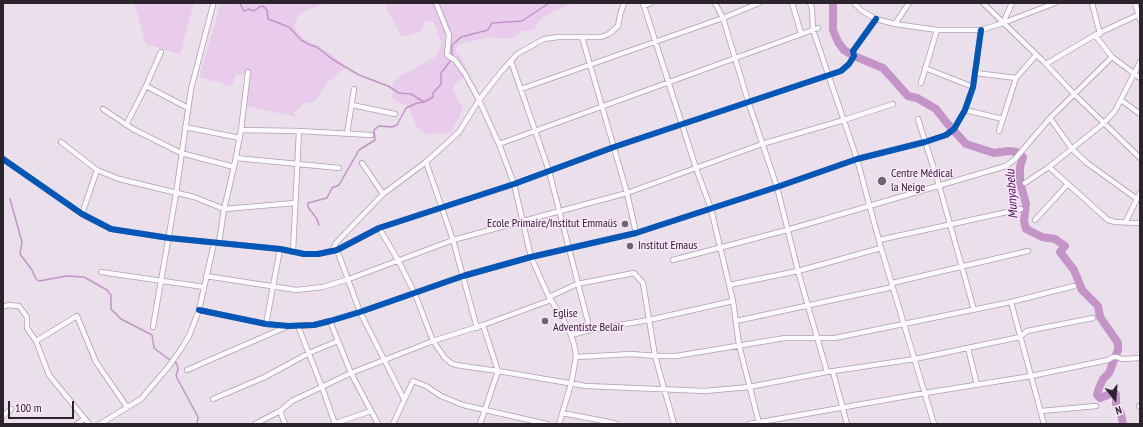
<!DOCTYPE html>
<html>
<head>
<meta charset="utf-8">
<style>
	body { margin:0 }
	#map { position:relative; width:1143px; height:427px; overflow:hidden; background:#eadfeb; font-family:"PT Sans Narrow",sans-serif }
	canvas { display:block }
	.frame { position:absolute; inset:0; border:4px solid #2c242d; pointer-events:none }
	.north { position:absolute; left:1095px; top:379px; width:40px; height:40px; -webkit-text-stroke:3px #fde6fe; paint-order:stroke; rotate:163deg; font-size:11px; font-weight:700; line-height:16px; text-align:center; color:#2c242d }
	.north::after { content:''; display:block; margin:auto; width:14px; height:18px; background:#2c242d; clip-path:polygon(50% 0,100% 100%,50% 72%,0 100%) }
	.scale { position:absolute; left:8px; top:401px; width:66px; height:18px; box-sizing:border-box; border:2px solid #2c242d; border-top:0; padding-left:5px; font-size:12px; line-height:14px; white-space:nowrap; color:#2c242d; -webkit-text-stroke:3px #fde6fe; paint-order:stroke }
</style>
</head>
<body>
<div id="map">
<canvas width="1143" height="427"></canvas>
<div class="frame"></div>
<div class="north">N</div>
<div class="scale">100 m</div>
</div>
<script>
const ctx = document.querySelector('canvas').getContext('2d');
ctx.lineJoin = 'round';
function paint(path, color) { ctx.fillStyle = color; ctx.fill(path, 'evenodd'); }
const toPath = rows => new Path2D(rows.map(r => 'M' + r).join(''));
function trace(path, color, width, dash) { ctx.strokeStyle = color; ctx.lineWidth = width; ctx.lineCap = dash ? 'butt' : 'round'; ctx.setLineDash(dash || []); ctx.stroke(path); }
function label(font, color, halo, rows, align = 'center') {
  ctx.font = font + ' "PT Sans Narrow",sans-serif'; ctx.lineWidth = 3; ctx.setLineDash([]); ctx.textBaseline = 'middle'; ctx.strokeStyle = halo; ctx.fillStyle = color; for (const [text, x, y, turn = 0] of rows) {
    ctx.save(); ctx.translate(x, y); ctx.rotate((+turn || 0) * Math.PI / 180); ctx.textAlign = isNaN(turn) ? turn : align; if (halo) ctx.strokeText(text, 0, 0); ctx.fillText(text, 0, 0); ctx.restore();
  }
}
paint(toPath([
	[134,3,194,3,180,54,146,44],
	[221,3,327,3,302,12,298,16,294,25,298,33,306,40,331,54,346,67,326,84,315,101,303,104,294,113,296,117,247,106,250,76,236,74,232,86,199,77],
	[386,3,572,3,543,17,533,30,523,31,509,39,489,37,457,45,455,51,464,62,468,74,454,85,453,91,463,109,451,133,426,134,416,126,409,107,392,98,393,82,404,74,435,57,442,44,440,40,433,21,429,20,424,22,421,31,406,36,401,35,388,12]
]), '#e9cbec');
trace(toPath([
	[240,3,243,10,245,11,248,9,254,11,259,7,263,6,267,10,268,19,289,27,301,40,310,45,317,47,332,59,359,75,388,86,399,93,411,94,424,102],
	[452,56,452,45,461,37,488,30,492,23,522,21,549,3],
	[10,199,22,242,20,254,32,270,36,279,39,281,67,276,84,277,107,290,111,295,111,309,121,319,152,335,154,348,171,361],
	[319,225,317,219,308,207,308,203,327,198,332,188,339,185,359,150,375,140,374,130,379,126,392,127,397,125,406,108,417,103,424,102,433,97,433,93,441,84,441,73,451,60],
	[175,362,177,364,178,369,176,376,198,417,197,424]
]), '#c494c9', 1.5);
trace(toPath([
	[833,3,833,30,838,42,844,50,854,56,883,68,908,96,917,98,936,109,946,122,966,144,994,153,1008,151,1017,152,1023,157,1020,167,1020,182,1026,204,1024,221,1026,229,1042,237,1055,239,1065,246,1060,252,1074,270,1082,290,1098,306,1100,317,1118,343,1118,350,1109,373,1103,379,1099,388,1097,395,1100,398,1113,393,1116,394,1116,404,1121,414,1123,424]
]), '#c494c9', 8);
const minor = toPath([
	[436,3,449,35,447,55,455,60,465,74,479,100,499,144,514,184,531,257,549,297,564,321,571,335,575,348,576,357,571,384,559,424],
	[643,3,696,168,711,209,733,301,739,345,759,423],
	[715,3,723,18,748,101,777,187,798,271,827,372],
	[792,3,801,33],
	[810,3,812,9,813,30,857,159,881,248,934,424],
	[854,3,862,11,876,19,895,24,937,30,981,30,1003,23,1055,3],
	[983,3,1046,64,1074,94,1140,158],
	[1092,3,1100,34],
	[1135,3,1140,20],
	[644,6,651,3],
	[1003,23,1012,3],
	[895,24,909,3],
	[1095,35,1112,57,1140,78],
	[582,37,627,193,636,233],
	[511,61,549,171,590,330],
	[1046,64,1095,35,1140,14],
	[925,68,973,87],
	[976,73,1016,78],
	[921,83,937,30],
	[146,86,188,108],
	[521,89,723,18,759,3],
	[1121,100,1140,114],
	[352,105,395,114],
	[103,109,133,129,181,153,234,167],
	[965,110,1003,119],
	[1050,118,1072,149,1087,163,1137,199],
	[918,119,939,185,974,310],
	[126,125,146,86,161,52],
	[185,127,240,138],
	[241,130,299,131,371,135],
	[999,131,1016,78,1036,55],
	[347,134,354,89],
	[61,142,97,170,119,179,194,197,224,209,295,203],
	[499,144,818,28],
	[236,158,339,168],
	[3,159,82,214,111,229,169,238,280,249,304,254,318,254,337,250,379,228,514,184,614,147,841,71,849,64,854,56,853,51,876,19],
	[426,162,453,240,477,328],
	[362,163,383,194],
	[1049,167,1108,220,1115,222,1140,223],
	[1025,183,1049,167,1104,123,1115,111,1140,62],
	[82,214,97,170],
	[1035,220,1068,184],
	[1125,223,1140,193],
	[379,228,398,260,415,294,433,341,445,358,451,363,456,365,498,371,586,386,705,391,749,387,827,372,915,359,1020,337,1027,331,1093,318],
	[879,240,1021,209],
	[219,243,224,209,234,167,241,130,248,72],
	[337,250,360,312,404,399],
	[293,251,299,131],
	[332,251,336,243,383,194,426,162,459,132,479,100,501,72,517,54,544,39,558,37,601,37,609,34,618,26,620,15,624,3],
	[673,260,787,230,1006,166,1015,159,1050,118,1112,57],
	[101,272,204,287],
	[206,276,296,290,323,287,349,279,453,240,627,193,762,144,844,120,893,104],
	[892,283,1028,251],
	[729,285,798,271,881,248],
	[549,297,577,284,634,273,643,283,655,356,674,424],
	[1011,302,1044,424],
	[3,307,8,305,19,306,27,317,27,328,36,341,49,375,89,424],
	[199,310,266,324,288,326,314,325,330,321,360,312,463,276,531,257,636,233,777,187,857,159,925,142,946,135,954,129,965,110,973,87,981,30],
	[330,321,351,373,378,424],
	[736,321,893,287],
	[266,324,280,249],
	[298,326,322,387,335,424],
	[153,327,176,194,191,89,213,5],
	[571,335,590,330,649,320,733,301],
	[36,341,77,316,96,362,127,407],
	[968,348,977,385],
	[576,357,632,354,655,356,676,356,785,338,835,338,1011,302,1074,286],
	[187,370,286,327],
	[833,372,847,424],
	[213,399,265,377,309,353,338,341],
	[1139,406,1140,406],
	[280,411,285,424],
	[1041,411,1096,406],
	[562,413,609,422,616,424],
	[3,416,11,409],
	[77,424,84,419],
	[100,424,141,399,169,366,181,349,189,336,199,310,214,243],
	[255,424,280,411,292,401,351,373,433,341,483,325,551,300],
	[333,424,371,411],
	[393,424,413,381,426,386,441,396,463,405,547,424],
	[480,424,498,371,483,325],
	[749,424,925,393,1031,376,1108,360,1113,357,1117,357,1122,359,1140,358]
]);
trace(minor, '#aba2ab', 6);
trace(minor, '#fcfafc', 4.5);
trace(toPath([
	[3,159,82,214,111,229,169,238,280,249,304,254,318,254,337,250,379,228,514,184,614,147,841,71,849,64,854,56,853,51,876,19],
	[199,310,266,324,288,326,314,325,330,321,360,312,463,276,531,257,636,233,777,187,857,159,925,142,946,135,954,129,965,110,973,87,981,30]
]), '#0057b8', 6);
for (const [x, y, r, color] of [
	[882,181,5,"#6e6570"],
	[625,224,4,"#6e6570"],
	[630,246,4,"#6e6570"],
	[545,321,4,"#6e6570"]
]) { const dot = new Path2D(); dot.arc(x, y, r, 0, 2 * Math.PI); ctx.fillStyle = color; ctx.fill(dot); trace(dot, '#fde6fe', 1.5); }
label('12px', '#2c242d', '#fde6fe', [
	["Centre Médical",891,174],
	["la Neige",891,188],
	["Ecole Primaire/Institut Emmaüs",617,224,"right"],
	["Institut Emaus",638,246],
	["Eglise",553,314],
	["Adventiste Belair",553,328]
], 'left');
label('italic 13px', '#4e1254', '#fde6fe', [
	["Munyabelu",1012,194,-94]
]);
</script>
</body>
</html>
